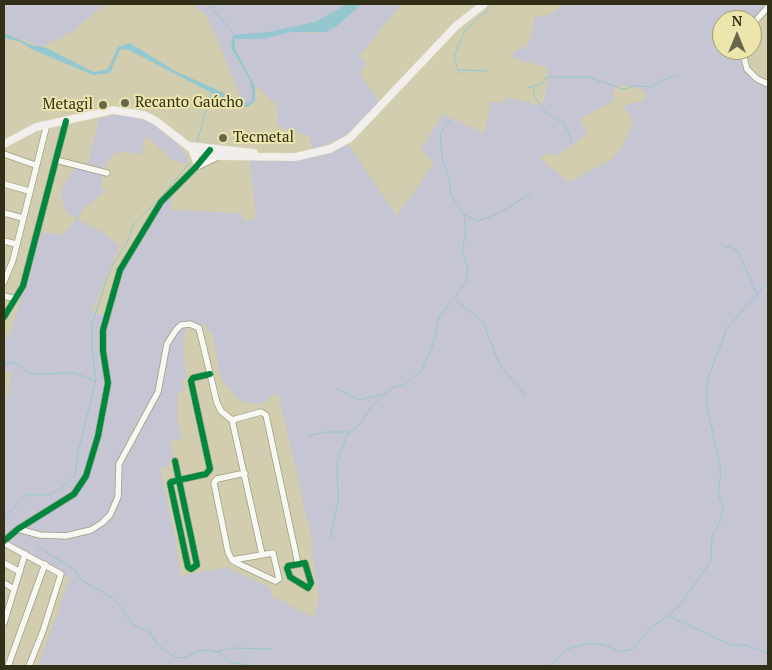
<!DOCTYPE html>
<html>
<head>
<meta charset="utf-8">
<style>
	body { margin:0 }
	#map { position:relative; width:772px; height:670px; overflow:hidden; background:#d1cdae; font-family:"PT Serif",serif }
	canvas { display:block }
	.frame { position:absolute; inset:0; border:5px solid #312f18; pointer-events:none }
	.north { position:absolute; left:712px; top:10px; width:50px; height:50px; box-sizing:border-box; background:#ece5ac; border:1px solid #a19c71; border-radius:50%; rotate:0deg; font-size:14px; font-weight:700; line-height:20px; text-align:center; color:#312f18 }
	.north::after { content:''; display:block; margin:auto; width:18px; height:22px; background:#69664c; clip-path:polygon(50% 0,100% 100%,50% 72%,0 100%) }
</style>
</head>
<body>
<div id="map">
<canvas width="772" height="670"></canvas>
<div class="frame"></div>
<div class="north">N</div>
</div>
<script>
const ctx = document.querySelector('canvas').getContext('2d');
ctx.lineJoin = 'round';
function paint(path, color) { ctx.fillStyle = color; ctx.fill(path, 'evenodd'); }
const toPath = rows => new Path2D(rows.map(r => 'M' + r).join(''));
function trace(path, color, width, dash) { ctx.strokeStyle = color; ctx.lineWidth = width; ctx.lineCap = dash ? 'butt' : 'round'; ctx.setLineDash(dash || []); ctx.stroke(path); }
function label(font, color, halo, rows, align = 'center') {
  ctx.font = font + ' "PT Serif",serif'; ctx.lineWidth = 4; ctx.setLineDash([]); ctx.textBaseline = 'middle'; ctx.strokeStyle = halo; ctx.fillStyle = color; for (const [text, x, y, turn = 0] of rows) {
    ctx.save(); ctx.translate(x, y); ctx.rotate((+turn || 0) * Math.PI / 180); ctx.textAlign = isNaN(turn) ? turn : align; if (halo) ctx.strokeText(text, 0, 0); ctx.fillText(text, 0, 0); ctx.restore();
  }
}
paint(toPath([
	[4,4,105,4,72,32,42,47,4,33],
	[193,4,347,4,315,22,268,32,246,36,233,35,235,57,250,80,252,93,252,101,247,103,240,102,241,97,207,16],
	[362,4,401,4,359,56,366,64,360,73,379,103,344,137,313,150,310,136,287,130,278,125,277,105,255,85,236,51,235,39,264,39,291,32,321,33,337,26],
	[565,4,768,4,752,23,752,20,722,20,722,50,741,50,743,63,768,86,768,666,38,666,70,578,4,541,4,397,7,398,12,372,4,371,4,345,12,328,41,232,62,235,77,219,66,211,61,197,62,189,77,163,88,165,99,118,123,114,151,122,176,142,188,157,188,162,184,163,171,159,147,136,144,141,142,155,122,151,114,154,105,165,101,187,105,192,86,206,77,219,101,231,119,245,92,311,94,314,110,315,119,277,158,211,173,192,171,210,240,213,245,221,256,218,250,158,288,159,349,145,397,216,434,163,421,149,443,114,485,134,490,102,505,103,506,97,542,106,548,82,547,67,513,58,514,51,525,48,530,41,535,17,549,15],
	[616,85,638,87,645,92,646,99,623,106,630,115,633,125,621,148,611,160,569,182,540,159,549,152,555,157,587,134,579,119,614,101,613,91],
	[206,324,207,332,212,332,221,378,240,401,259,404,265,402,275,393,279,396,313,545,311,546,319,599,314,618,272,596,269,587,228,568,228,567,180,576,176,542,160,468,169,466,168,462,174,460,170,441,182,438,177,418,178,393,184,389,182,379,186,378,183,339,186,330,188,326]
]), '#c5c5d4');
paint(toPath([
	[347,4,362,4,337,26,326,32,291,32,264,39,235,39,235,49,255,86,255,101,248,107,240,106,208,91,129,50,120,49,110,73,93,75,31,49,21,42,4,38,4,33,32,45,47,48,94,72,108,69,118,47,130,43,175,71,247,103,252,101,252,93,250,80,231,48,233,35,268,32,315,22]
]), '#95c7d0');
trace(toPath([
	[208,4,235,35],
	[458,70,487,71],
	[459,74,454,55,466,29,488,10,488,4],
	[527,88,543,83,546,77,588,77,623,89,637,86,651,87,662,80,677,76],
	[534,88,534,96,547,114,563,123,569,133,571,143],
	[197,143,211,92],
	[465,215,478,221,502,212,531,193],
	[720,243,725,247,729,246,738,252,757,294],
	[456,300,483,322,499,364,526,396],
	[4,364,13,362,32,374,75,373,95,381],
	[337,389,359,400,385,394],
	[308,436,326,432,348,432],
	[4,518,26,495,48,495,60,489,75,476,78,452,96,380,92,347,92,325,106,281,113,264,127,243,134,224,163,195,190,162],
	[4,529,5,530],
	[330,539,338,501,337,462,347,435,361,423,372,406,388,391,394,387,404,385,422,370,432,347,439,318,466,282,468,269,462,251,466,233,464,215,450,193,450,181,442,157,440,133,450,120],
	[37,546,75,570,81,580,111,597,122,608,133,625,149,631,157,644,176,658,187,657,199,651,210,650,220,653,229,662,253,666],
	[669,616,731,645,745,645,768,653],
	[218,651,235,648,272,649],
	[549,666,567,649,590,643,604,645,621,652,633,649,652,626,667,617,678,607,711,561,712,536,720,522,723,508,718,492,721,471,707,406,707,381,727,328,768,282]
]), '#95c7d0', 1);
const minor = toPath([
	[752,25,768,7],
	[742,50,747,69,757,79,768,84],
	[4,154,35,165],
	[56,160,107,173],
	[199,166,218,157],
	[4,184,29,191],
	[4,213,23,218],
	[4,241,16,244],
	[4,282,13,260,47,124],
	[4,296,16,299],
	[4,317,23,286,66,121],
	[232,420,261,412,266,415,298,564],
	[232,420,262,554],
	[175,461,179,480,197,565,191,569,188,567,170,483,171,482,179,480,206,474,210,469,191,381,193,378,210,374],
	[18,529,40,535,66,536,91,530,102,523,110,515,118,497,119,464,158,392,167,344,176,330,181,325,190,324,199,328,217,403,221,411,232,420],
	[4,541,18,529,74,494,86,476,98,436,108,383,103,351,103,330,120,270,161,202,195,168,210,150],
	[4,543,61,574,43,631,29,666],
	[232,560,273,553,279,579,275,581,239,564,232,560,228,552,214,483,217,479,245,473],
	[4,563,20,572],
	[305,563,311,583,308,588,290,577,287,568,288,566,305,563],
	[4,583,14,589],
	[4,623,25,554],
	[8,666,45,564]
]);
const major = toPath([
	[4,144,36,127,113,110,144,115,156,121,192,149,209,156,295,157,330,149,350,138,456,26,484,4],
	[191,146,254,153],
	[192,149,198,165]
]);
trace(minor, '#9f9c84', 7);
trace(major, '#eae8db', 8);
trace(minor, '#f8f8f3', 5.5);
trace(major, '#f2eeeb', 7);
trace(toPath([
	[4,317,23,286,66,121],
	[175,461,179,480,197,565,191,569,188,567,170,483,171,482,179,480,206,474,210,469,191,381,193,378,210,374],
	[4,541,18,529,74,494,86,476,98,436,108,383,103,351,103,330,120,270,161,202,195,168,210,150],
	[305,563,311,583,308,588,290,577,287,568,288,566,305,563]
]), '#00873e', 6);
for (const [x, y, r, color] of [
	[125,103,5,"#69664c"],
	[103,105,5,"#69664c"],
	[223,138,5,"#69664c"]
]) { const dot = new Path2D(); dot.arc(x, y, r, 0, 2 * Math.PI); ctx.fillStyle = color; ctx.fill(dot); trace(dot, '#ece5ac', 2); }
label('15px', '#312f18', '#ece5ac', [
	["Recanto Gaúcho",135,103],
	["Metagil",93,105,"right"],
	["Tecmetal",233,138]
], 'left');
</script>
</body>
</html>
